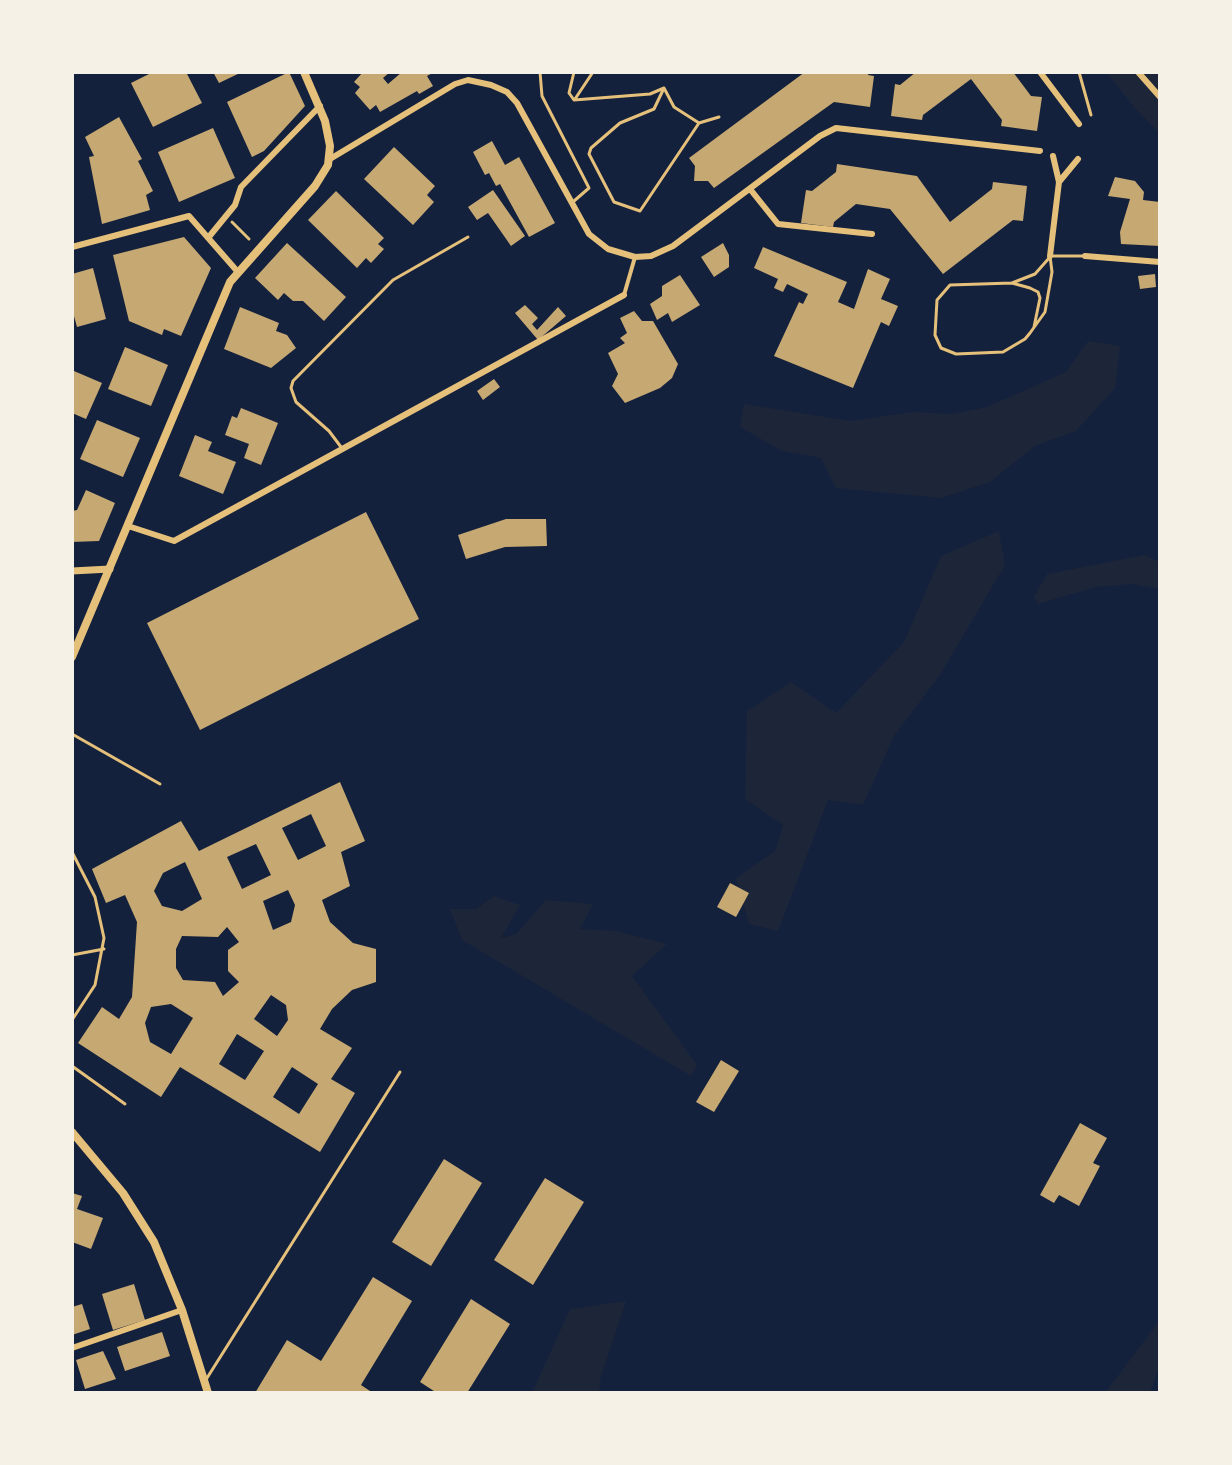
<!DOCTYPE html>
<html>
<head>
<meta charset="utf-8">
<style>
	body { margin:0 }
	#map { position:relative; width:1232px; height:1465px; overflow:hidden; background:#14213d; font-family:"Space Grotesk",sans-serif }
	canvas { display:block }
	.frame { position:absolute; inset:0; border:74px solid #f6f1e7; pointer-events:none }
</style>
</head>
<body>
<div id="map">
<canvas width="1232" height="1465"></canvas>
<div class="frame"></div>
</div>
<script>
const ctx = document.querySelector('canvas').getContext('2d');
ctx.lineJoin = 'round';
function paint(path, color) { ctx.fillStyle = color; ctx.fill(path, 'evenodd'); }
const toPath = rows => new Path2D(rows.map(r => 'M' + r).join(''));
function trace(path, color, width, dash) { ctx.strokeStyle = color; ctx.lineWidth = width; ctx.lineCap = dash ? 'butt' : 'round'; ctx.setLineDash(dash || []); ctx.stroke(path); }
paint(toPath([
	[1106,72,1160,72,1160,134,1135,108],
	[1088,341,1120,346,1115,388,1076,431,1035,446,990,482,941,498,836,488,821,458,782,451,740,427,744,404,850,421,913,412,951,414,987,407,1066,372],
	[999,531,1005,565,940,675,894,736,863,805,828,800,778,931,749,924,736,878,775,851,783,825,745,799,747,711,791,682,836,713,904,642,941,556],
	[1145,555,1160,562,1160,589,1133,584,1096,587,1038,604,1034,597,1047,574],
	[494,896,520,905,501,938,516,934,546,900,593,904,580,929,616,931,667,944,632,976,697,1065,691,1076,462,940,450,909,476,909],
	[626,1301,601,1376,599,1393,532,1393,570,1309],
	[1160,1320,1160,1364,1150,1393,1105,1393]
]), '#1d2539');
paint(toPath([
	[153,72,186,72,202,103,153,127,131,83],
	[213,72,242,72,219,83],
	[289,72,305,106,264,151,252,157,227,102],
	[363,72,390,72,383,78,388,84,402,72,434,72,427,76,433,86,419,94,417,91,380,112,376,105,370,110,355,93,360,87,354,82],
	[805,72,869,72,868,75,874,76,870,107,834,102,714,188,708,181,694,181,695,166,689,158],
	[916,72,1013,72,1031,96,1042,97,1037,131,1001,126,1002,120,971,79,923,115,922,120,891,116,895,84,900,85],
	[119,117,142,159,138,161,153,191,146,195,150,210,102,224,89,157,94,156,85,137],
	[213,128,235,178,179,202,158,152],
	[492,141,505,165,519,157,555,223,529,237,500,184,496,186,489,173,485,175,473,152],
	[394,147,435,186,427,195,434,202,413,225,364,179],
	[837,164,917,176,950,222,992,189,993,182,1027,186,1023,221,1013,220,943,274,890,209,856,204,834,222,833,227,801,223,806,190,812,191,836,172],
	[1115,177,1135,181,1144,192,1143,200,1160,202,1160,246,1121,244,1120,232,1130,199,1108,196],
	[493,190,525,236,511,246,488,213,477,220,468,207],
	[336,191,384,238,378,244,384,249,371,263,366,258,357,268,308,220],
	[184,237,211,268,181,336,164,329,162,335,129,321,113,255],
	[287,243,346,297,324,321,303,301,293,301,284,293,278,300,255,278],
	[723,243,729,255,729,267,714,277,701,257],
	[763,247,847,282,838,302,854,309,868,269,890,279,881,299,898,306,889,326,881,322,853,388,774,356,799,302,803,304,808,294,787,284,783,292,774,288,778,279,754,268],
	[93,268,106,319,77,327,72,309,72,274],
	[1155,274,1156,287,1140,289,1138,276],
	[680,275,700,305,672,322,668,313,657,320,650,304,662,296,662,286],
	[525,305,538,318,532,324,537,330,558,307,566,316,538,340,515,313],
	[240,307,279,323,276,331,287,335,296,348,271,368,224,349],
	[634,311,642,321,653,321,678,364,672,378,660,388,625,403,612,386,618,374,608,353,625,343,620,338,627,333,620,318],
	[125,347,168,365,151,406,108,389],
	[74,371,102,383,86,419,72,413],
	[494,379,500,387,483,400,477,391],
	[241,408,278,423,261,465,244,458,249,444,225,435,232,416,237,418],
	[97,420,140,438,123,477,80,459],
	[195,435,212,442,208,451,236,462,223,494,179,476],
	[86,490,115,503,99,541,72,542,72,511,77,510],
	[366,512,419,619,200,730,147,623],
	[506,519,546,519,547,546,505,547,466,559,458,535],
	[340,782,365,841,341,852,350,886,322,900,330,922,353,943,376,949,376,982,352,990,332,1009,320,1029,352,1048,331,1079,355,1093,320,1152,180,1067,161,1097,78,1043,102,1007,119,1019,132,997,137,922,125,895,106,903,92,869,181,821,199,851],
	[311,814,326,846,298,860,282,828],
	[256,844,271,875,242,889,227,857],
	[185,862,202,899,182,911,162,906,154,891,163,873],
	[288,890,295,905,291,922,273,930,263,901],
	[227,927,239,942,228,950,228,971,239,982,223,996,215,982,183,980,176,968,176,949,182,936,218,937],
	[271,995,286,1005,288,1020,277,1036,254,1019],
	[171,1004,193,1018,171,1054,150,1042,145,1023,151,1007],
	[237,1034,264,1051,245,1080,219,1064],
	[292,1067,318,1084,299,1114,273,1097],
	[730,883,749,893,736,917,717,907],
	[721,1060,739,1071,714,1112,696,1102],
	[1080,1123,1107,1138,1093,1163,1100,1166,1079,1206,1059,1195,1054,1203,1040,1195],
	[444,1159,482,1183,431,1266,392,1242],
	[545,1178,584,1202,533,1285,494,1260],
	[72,1193,82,1196,77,1209,103,1218,91,1249,72,1242],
	[373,1277,412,1301,361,1385,373,1393,255,1393,287,1340,321,1361],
	[134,1284,145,1320,113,1330,102,1294],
	[471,1299,510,1324,467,1393,437,1393,420,1382],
	[82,1304,90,1329,72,1335,72,1307],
	[162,1332,170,1356,125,1371,117,1347],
	[103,1351,116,1379,85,1389,76,1360]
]), '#c6a872');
trace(toPath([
	[574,72,569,93,574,100,650,94,664,88,674,107,699,123,719,117],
	[1079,72,1091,115],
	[664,88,654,109,620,123,591,148,589,154,614,202,640,211,699,123],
	[575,99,593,72],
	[232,222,249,239]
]), '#e5c07b', 3);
trace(toPath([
	[540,72,542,96,589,188,574,201],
	[1050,256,1082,256],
	[1012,283,1035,274,1050,257],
	[1034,327,1040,298,1038,292,1030,288,1012,283,950,285,937,300,935,335,941,348,956,354,1003,352,1025,339,1030,333,1045,312,1052,272,1050,256],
	[341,447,329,431,296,402,291,388,293,381,393,280,468,237],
	[72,734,160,784],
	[72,955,104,949],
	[72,1020,95,985,104,938,95,897,72,852],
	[72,1066,125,1104],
	[207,1378,400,1072]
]), '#e5c07b', 3);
trace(toPath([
	[624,295,635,257]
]), '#e5c07b', 4);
trace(toPath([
	[1040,72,1079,124],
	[1138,72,1160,97],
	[330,159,455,84,468,80,491,85,507,92,517,103,589,234,608,249,635,257,651,256,673,246,820,136,836,128,1040,151],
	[1059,182,1078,159],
	[750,189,778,224,872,234],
	[208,238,235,205,241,187,320,106],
	[72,247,189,216,237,271],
	[1050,256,1059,182,1053,156],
	[1085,256,1160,262],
	[128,526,174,541,624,295],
	[72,1348,182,1310]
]), '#e5c07b', 6);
trace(toPath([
	[72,571,110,569]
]), '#e5c07b', 7);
trace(toPath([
	[72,657,230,282,315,186,328,165,330,146,325,121,304,72],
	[72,1132,123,1193,154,1242,182,1310,208,1393]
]), '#e5c07b', 8);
</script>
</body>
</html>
